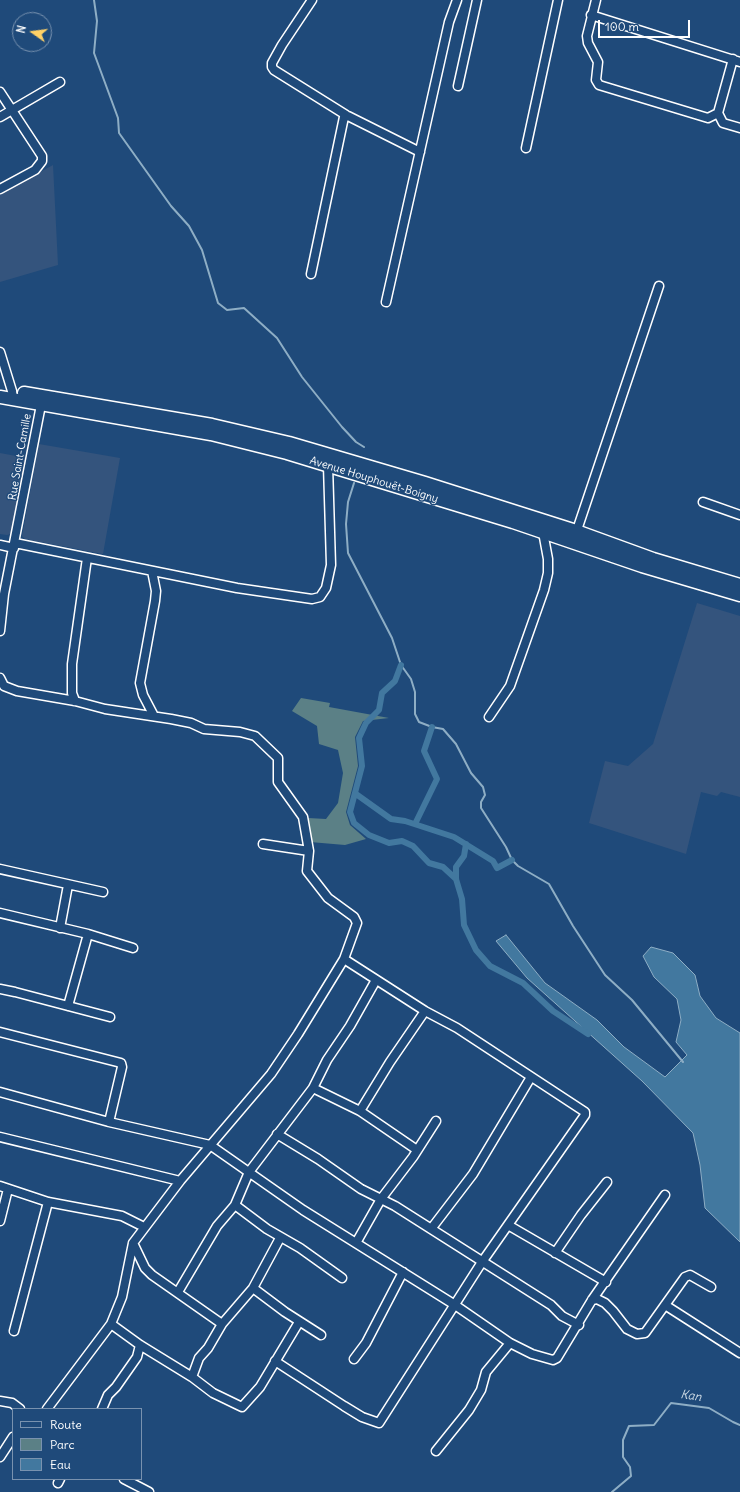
<!DOCTYPE html>
<html>
<head>
<meta charset="utf-8">
<style>
	body { margin:0 }
	#map { position:relative; width:740px; height:1492px; overflow:hidden; background:#1f4a7a; font-family:Delius,sans-serif }
	canvas { display:block }
	.legend { position:absolute; left:12px; top:1408px; width:130px; height:72px; box-sizing:border-box; background:#1f4a7a; border:1px solid #7992af; margin:0; padding:5px 7px; list-style:none; font-size:12px; color:#fff }
	.legend li { display:flex; align-items:center; gap:8px; height:20px }
	.legend b { width:20px; border:1px solid #7992af }
	.north { position:absolute; left:12px; top:12px; width:40px; height:40px; box-sizing:border-box; background:#1f4a7a; border:1px solid #7992af; border-radius:50%; rotate:284deg; font-size:11px; font-weight:700; line-height:16px; text-align:center; color:#fff }
	.north::after { content:''; display:block; margin:auto; width:14px; height:18px; background:#ffd166; clip-path:polygon(50% 0,100% 100%,50% 72%,0 100%) }
	.scale { position:absolute; left:598px; top:20px; width:92px; height:18px; box-sizing:border-box; border:2px solid #fff; border-top:0; padding-left:5px; font-size:12px; line-height:14px; white-space:nowrap; color:#fff; -webkit-text-stroke:3px #1f4a7a; paint-order:stroke }
</style>
</head>
<body>
<div id="map">
<canvas width="740" height="1492"></canvas>
<ul class="legend">
<li><b style="height:5px;background:#1f4a7a"></b>Route</li>
<li><b style="height:11px;background:#5b8086"></b>Parc</li>
<li><b style="height:11px;background:#42789f"></b>Eau</li>
</ul>
<div class="north">N</div>
<div class="scale">100 m</div>
</div>
<script>
const ctx = document.querySelector('canvas').getContext('2d');
ctx.lineJoin = 'round';
function paint(path, color) { ctx.fillStyle = color; ctx.fill(path, 'evenodd'); }
const toPath = rows => new Path2D(rows.map(r => 'M' + r).join(''));
function trace(path, color, width, dash) { ctx.strokeStyle = color; ctx.lineWidth = width; ctx.lineCap = dash ? 'butt' : 'round'; ctx.setLineDash(dash || []); ctx.stroke(path); }
function label(font, color, halo, rows, align = 'center') {
  ctx.font = font + ' Delius,sans-serif'; ctx.lineWidth = 3; ctx.setLineDash([]); ctx.textBaseline = 'middle'; ctx.strokeStyle = halo; ctx.fillStyle = color; for (const [text, x, y, turn = 0] of rows) {
    ctx.save(); ctx.translate(x, y); ctx.rotate((+turn || 0) * Math.PI / 180); ctx.textAlign = isNaN(turn) ? turn : align; if (halo) ctx.strokeText(text, 0, 0); ctx.fillText(text, 0, 0); ctx.restore();
  }
}
paint(toPath([
	[53,165,58,265,0,282,0,194],
	[39,444,120,458,103,554,25,539,22,536],
	[0,453,27,458,11,534,7,535,0,534],
	[697,603,740,616,740,797,721,792,717,796,701,792,686,854,589,823,605,761,628,766,653,744]
]), '#34547d');
paint(toPath([
	[301,698,330,703,329,707,389,718,363,721,355,737,358,766,346,812,350,825,366,839,345,845,310,842,308,818,326,819,338,803,343,773,338,750,319,744,317,726,292,711]
]), '#5b8086');
const water = toPath([
	[506,935,545,983,597,1020,624,1047,665,1077,687,1055,676,1042,681,1020,677,999,654,977,643,956,651,947,673,953,695,975,700,996,716,1018,740,1033,740,1242,705,1208,700,1165,693,1133,642,1081,527,978,496,941,506,935]
]);
paint(water, '#42789f');
trace(water, '#8eaec5', 1);
trace(toPath([
	[94,0,97,21,94,53,118,118,119,133,171,206,189,226,202,250,218,303,227,310,244,308,277,338,302,377,342,427,356,442,364,447],
	[354,483,348,502,346,524,348,553,392,638,401,665,411,679,415,692,415,714,419,722,432,727,443,729,456,744,471,773,483,787,485,795,481,802,481,808,506,847,512,860,518,866,549,884,573,926,605,975,632,1000,683,1062],
	[612,1492,631,1476,630,1467,623,1457,623,1440,629,1426,654,1425,671,1403,709,1408,733,1422,740,1425]
]), '#8eaec5', 2);
trace(toPath([
	[401,665,395,681,382,693,379,710,366,723,359,738,362,766,350,812,354,823,369,835,389,843,402,841,413,846,429,863,443,867,456,879],
	[356,794,391,819,405,821,454,837,493,861,497,868,512,860],
	[415,824,437,779,424,751,432,727],
	[466,844,464,856,456,867,456,879,462,899,464,925,476,950,490,966,523,983,553,1011,588,1034]
]), '#42789f', 6);
const minor = toPath([
	[312,0,282,45,272,63,272,67,274,70,346,115],
	[596,0,587,36,588,43,598,62,596,80,599,85,708,118,718,113,723,123,740,128],
	[591,15,740,62],
	[458,86,477,0],
	[0,92,42,156,42,161,35,170,0,189],
	[718,113,733,59],
	[0,117,60,82],
	[526,148,558,0],
	[311,274,344,117,348,116,420,152],
	[386,302,449,22,457,0],
	[0,352,12,391,13,400],
	[703,502,740,515],
	[575,536,659,286],
	[15,543,237,588,312,599,320,597,326,588,331,565,328,465],
	[0,545,14,548],
	[152,571,156,591,155,601,140,683,143,695,154,716],
	[0,631,4,594,41,405],
	[0,678,4,686,17,691,75,701,105,709,171,719,191,723,204,729,240,732,255,736,278,758,278,782,303,817,309,851,307,871,328,898,354,917,357,923,344,959,298,1034,271,1074,180,1181,133,1243,122,1297,111,1324,47,1409],
	[75,701,72,693,72,664,87,558],
	[489,717,510,686,544,590,548,573,548,559,543,532],
	[263,844,309,851],
	[0,869,103,892],
	[0,913,88,934,133,948],
	[60,928,68,885],
	[0,989,15,992,110,1017],
	[68,1006,88,934],
	[0,1032,121,1063,122,1067,109,1122],
	[313,1088,360,1111,417,1150],
	[0,1092,109,1122,210,1145,303,1210,455,1305,510,1343,532,1354,553,1360,557,1358,592,1300,665,1195],
	[360,1111,390,1062,425,1011],
	[277,1134,318,1159,361,1189,395,1206,551,1305,562,1316,579,1325],
	[0,1137,180,1181],
	[0,1186,48,1202,122,1216,144,1227],
	[235,1205,267,1229,300,1248,342,1278],
	[0,1221,8,1189],
	[508,1225,606,1282],
	[431,1229,473,1174,531,1077],
	[133,1243,145,1268,152,1275,222,1324],
	[356,1243,381,1199,413,1157,436,1121],
	[555,1253,581,1215,607,1182],
	[253,1288,285,1312,321,1335],
	[178,1292,217,1226,235,1205,249,1172,313,1088,327,1060,350,1026,376,980],
	[592,1300,597,1299,605,1303,613,1311,627,1329,637,1334,645,1333,685,1277,690,1275,711,1287],
	[665,1305,740,1353],
	[111,1324,140,1345,192,1377,213,1393,242,1407,260,1387,299,1322],
	[14,1331,48,1202],
	[354,1359,366,1343,403,1272],
	[275,1361,344,1406,362,1417,379,1423,482,1262,585,1115,585,1112,457,1028,425,1011,344,959],
	[192,1377,199,1358,208,1348,222,1324,253,1288,280,1238],
	[0,1401,12,1403,20,1409],
	[102,1409,108,1395,116,1387,137,1357,140,1345],
	[436,1451,469,1410,481,1390,486,1372,510,1343],
	[0,1457,13,1437],
	[124,1479,149,1492],
	[58,1483,60,1479]
]);
const highway = toPath([
	[24,393,212,425,289,443,425,483,576,531,653,559,740,585],
	[0,397,211,434,287,453,513,522,642,566,740,595]
]);
trace(minor, '#fff', 11);
trace(highway, '#fff', 15);
trace(minor, '#1f4a7a', 8);
trace(highway, '#1f4a7a', 12);
label('11px', '#fff', '#1f4a7a', [
	["Rue Saint-Camille",20,457,-80],
	["Avenue Houphouët-Boigny",374,480,17]
]);
label('italic 12px', '#d0dde7', '#1f4a7a', [
	["Kan",691,1396,8]
]);
</script>
</body>
</html>
